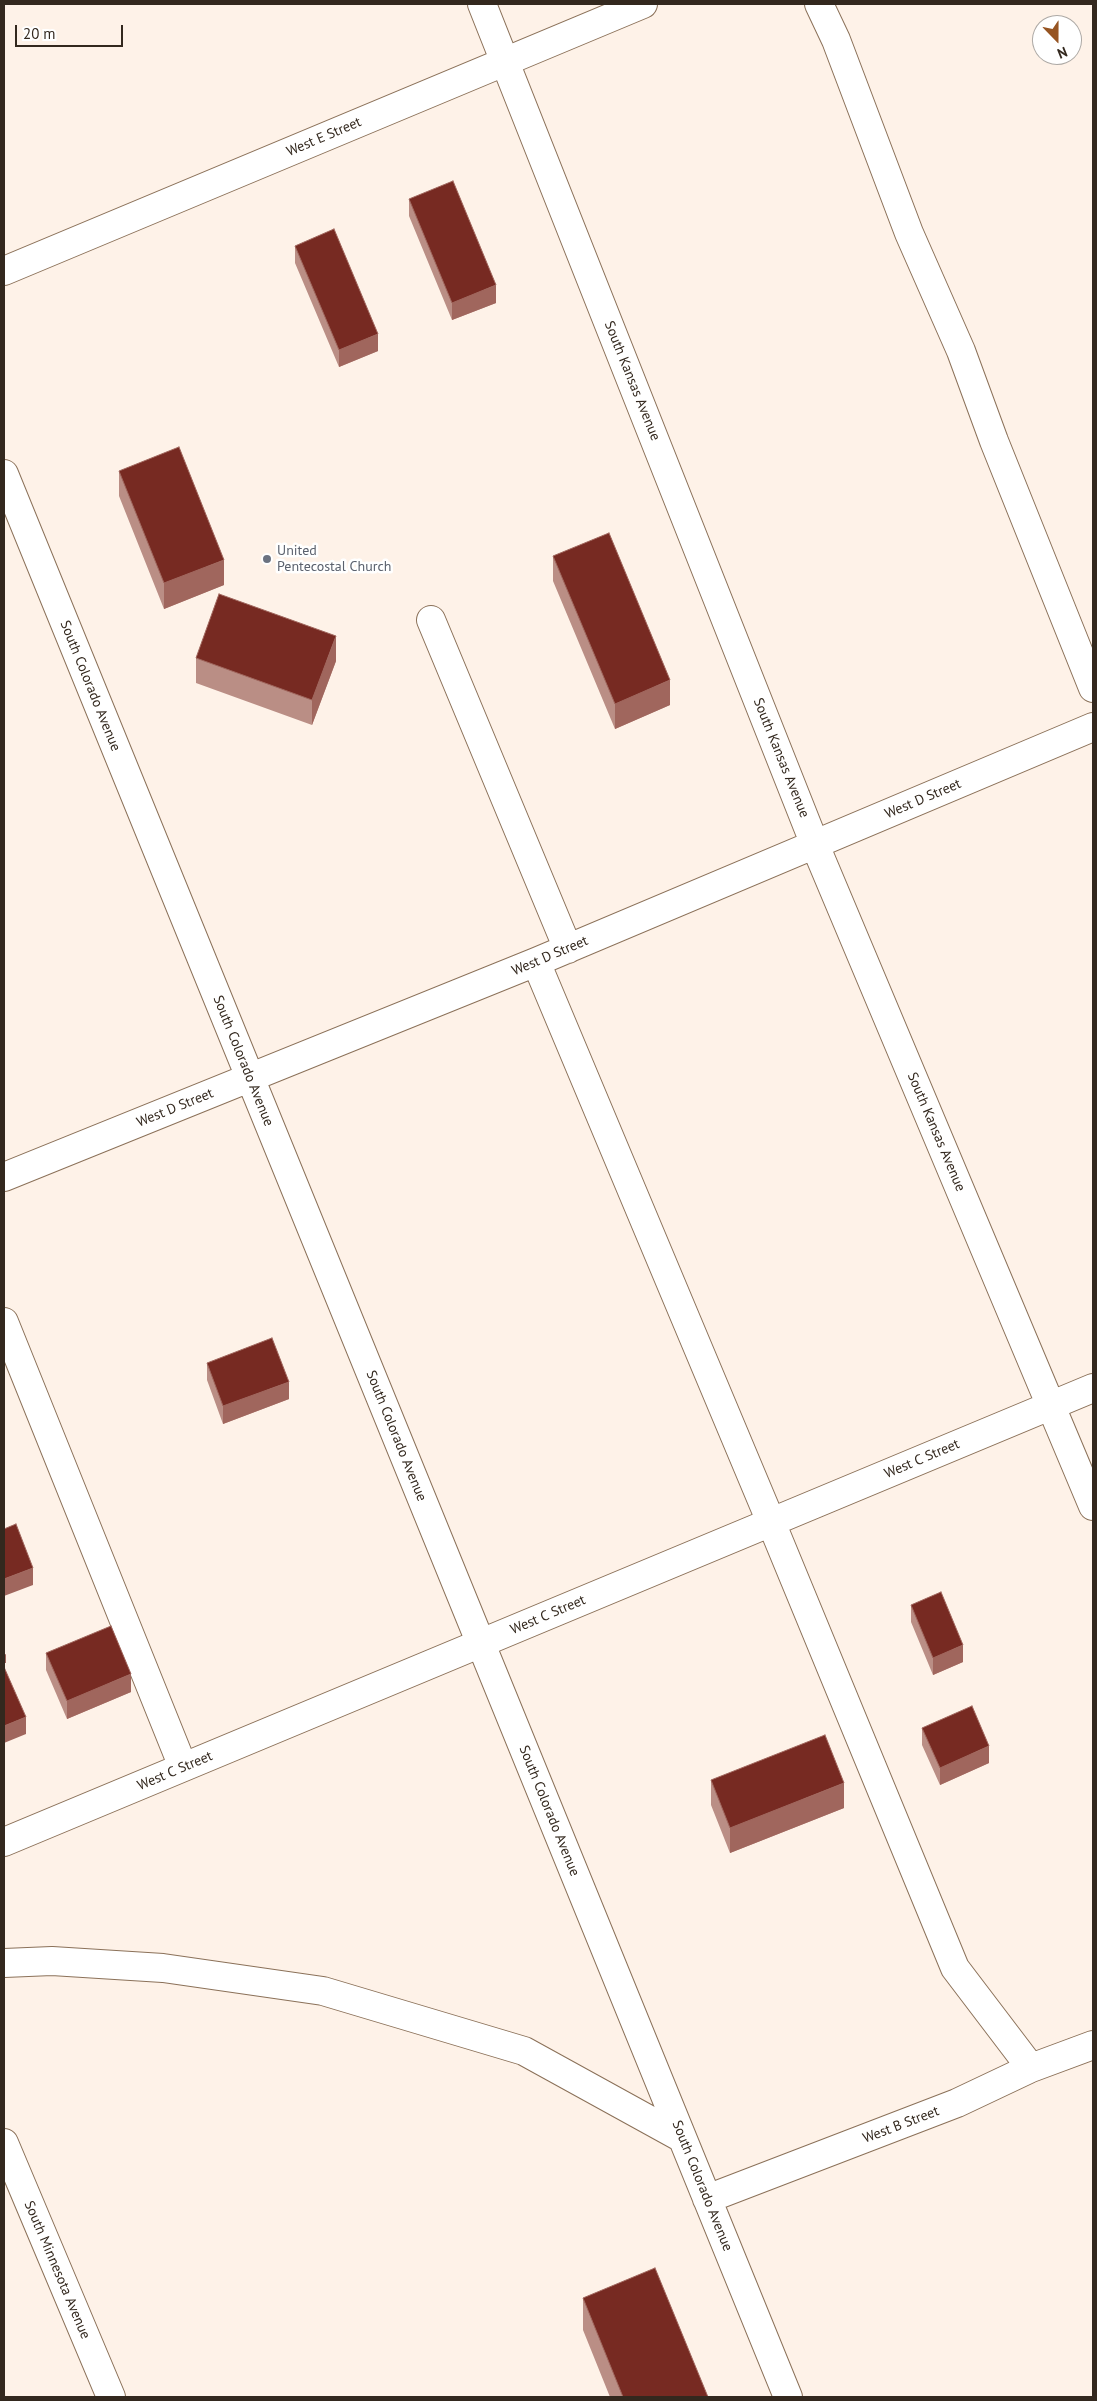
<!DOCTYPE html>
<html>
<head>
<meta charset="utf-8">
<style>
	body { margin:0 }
	#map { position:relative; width:1097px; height:2401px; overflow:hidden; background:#fef2e8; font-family:"PT Sans",sans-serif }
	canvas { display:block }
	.frame { position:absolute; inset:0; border:5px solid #33281e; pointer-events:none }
	.north { position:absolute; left:1032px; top:15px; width:50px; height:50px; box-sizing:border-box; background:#fff; border:1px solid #ada9a5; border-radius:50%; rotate:158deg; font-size:14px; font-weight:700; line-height:20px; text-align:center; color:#33281e }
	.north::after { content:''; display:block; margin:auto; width:18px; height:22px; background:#965422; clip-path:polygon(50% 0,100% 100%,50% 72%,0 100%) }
	.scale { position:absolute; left:15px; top:25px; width:108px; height:22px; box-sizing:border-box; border:2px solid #33281e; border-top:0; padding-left:6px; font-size:15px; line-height:18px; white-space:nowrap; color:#33281e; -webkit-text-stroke:4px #fff; paint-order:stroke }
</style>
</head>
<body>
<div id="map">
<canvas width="1097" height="2401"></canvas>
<div class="frame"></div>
<div class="north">N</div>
<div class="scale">20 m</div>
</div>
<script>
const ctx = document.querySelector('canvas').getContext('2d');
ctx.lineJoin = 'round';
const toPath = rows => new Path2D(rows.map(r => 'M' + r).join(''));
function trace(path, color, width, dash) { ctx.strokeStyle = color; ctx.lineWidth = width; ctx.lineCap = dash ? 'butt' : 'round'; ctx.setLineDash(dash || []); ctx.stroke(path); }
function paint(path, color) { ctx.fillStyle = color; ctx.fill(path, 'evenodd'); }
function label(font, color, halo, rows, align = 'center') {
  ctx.font = font + ' "PT Sans",sans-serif'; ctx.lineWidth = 5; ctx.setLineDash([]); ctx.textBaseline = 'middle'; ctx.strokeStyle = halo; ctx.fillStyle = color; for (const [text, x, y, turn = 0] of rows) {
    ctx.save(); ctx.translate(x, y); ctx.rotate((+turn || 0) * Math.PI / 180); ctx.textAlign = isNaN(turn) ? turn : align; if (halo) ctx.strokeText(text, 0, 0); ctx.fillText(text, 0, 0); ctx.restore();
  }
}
const minor = toPath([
	[482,4,815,845,1093,1506],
	[819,4,836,40,909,233,961,351,994,441,1093,688],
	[4,474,788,2397],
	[431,620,568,949],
	[536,962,771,1522,955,1968,1031,2068],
	[4,1177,536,962,1093,727],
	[4,1322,183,1767],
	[4,1842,1093,1388],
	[4,1963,52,1961,163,1968,323,1991,524,2051,682,2138],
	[4,2143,111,2397],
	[707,2199,957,2103,1031,2068,1093,2045]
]);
const major = toPath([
	[4,271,643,4]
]);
trace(minor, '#8b7159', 30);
trace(major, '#8b7159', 30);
trace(minor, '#fff', 28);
trace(major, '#fff', 28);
paint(toPath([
	[409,199,496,303,452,320,409,216],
	[295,246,378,351,339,367,295,263],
	[119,471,224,585,164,609,119,496],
	[553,556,670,705,615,729,553,581],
	[196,658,336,661,312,725,196,683],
	[207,1363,289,1399,223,1424,207,1380],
	[911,1605,963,1662,933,1675,911,1622],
	[46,1653,131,1692,67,1719,46,1670],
	[922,1728,989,1763,940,1785,922,1745],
	[711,1780,844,1808,730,1853,711,1805],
	[583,2298,708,2397,610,2397,583,2330]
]), '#ba8e85');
paint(toPath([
	[496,285,496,303,452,320,452,303],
	[378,334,378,351,339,367,339,350],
	[224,560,224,585,164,609,164,583],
	[336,636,336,661,312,725,312,700],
	[670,680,670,705,615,729,615,704],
	[289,1382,289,1399,223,1424,223,1406],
	[33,1568,33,1585,4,1596,4,1579],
	[963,1645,963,1662,933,1675,933,1658],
	[6,1654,6,1663,4,1663,4,1655],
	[131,1674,131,1692,67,1719,67,1701],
	[26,1717,26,1734,4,1743,4,1726],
	[989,1746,989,1763,940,1785,940,1768],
	[844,1783,844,1808,730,1853,730,1828]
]), '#a0665d');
const building = toPath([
	[453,181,496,285,452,303,409,199,453,181],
	[334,229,378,334,339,350,295,246,334,229],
	[179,447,224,560,164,583,119,471,179,447],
	[609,533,670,680,615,704,553,556,609,533],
	[219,594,336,636,312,700,196,658,219,594],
	[272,1338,289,1382,223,1406,207,1363,272,1338],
	[16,1524,33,1568,4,1579,4,1529,16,1524],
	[941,1592,963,1645,933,1658,911,1605,941,1592],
	[111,1626,131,1674,67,1701,46,1653,111,1626],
	[4,1667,26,1717,4,1726,4,1667],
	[972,1706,989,1746,940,1768,922,1728,972,1706],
	[825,1735,844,1783,730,1828,711,1780,825,1735],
	[655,2268,708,2397,623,2397,583,2298,655,2268]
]);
paint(building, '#772a22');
trace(building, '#a0665d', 1);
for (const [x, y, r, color] of [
	[267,559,5,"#6b7280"]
]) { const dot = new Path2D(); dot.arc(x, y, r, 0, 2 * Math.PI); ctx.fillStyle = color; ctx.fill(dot); trace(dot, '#fff', 2); }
label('14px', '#33281e', '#fff', [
	["West E Street",324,137,-23],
	["South Kansas Avenue",632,381,68],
	["South Colorado Avenue",90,686,68],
	["South Kansas Avenue",781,758,68],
	["West D Street",923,799,-23],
	["West D Street",550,956,-23],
	["South Colorado Avenue",243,1061,68],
	["West D Street",175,1108,-22],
	["South Kansas Avenue",936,1132,67],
	["South Colorado Avenue",396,1436,68],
	["West C Street",922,1459,-23],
	["West C Street",548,1615,-23],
	["West C Street",175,1771,-23],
	["South Colorado Avenue",549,1811,68],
	["West B Street",901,2125,-21],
	["South Colorado Avenue",702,2186,68],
	["South Minnesota Avenue",57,2270,67]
]);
label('14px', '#5b616d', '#fff', [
	["United",277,551],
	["Pentecostal Church",277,567]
], 'left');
</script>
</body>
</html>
